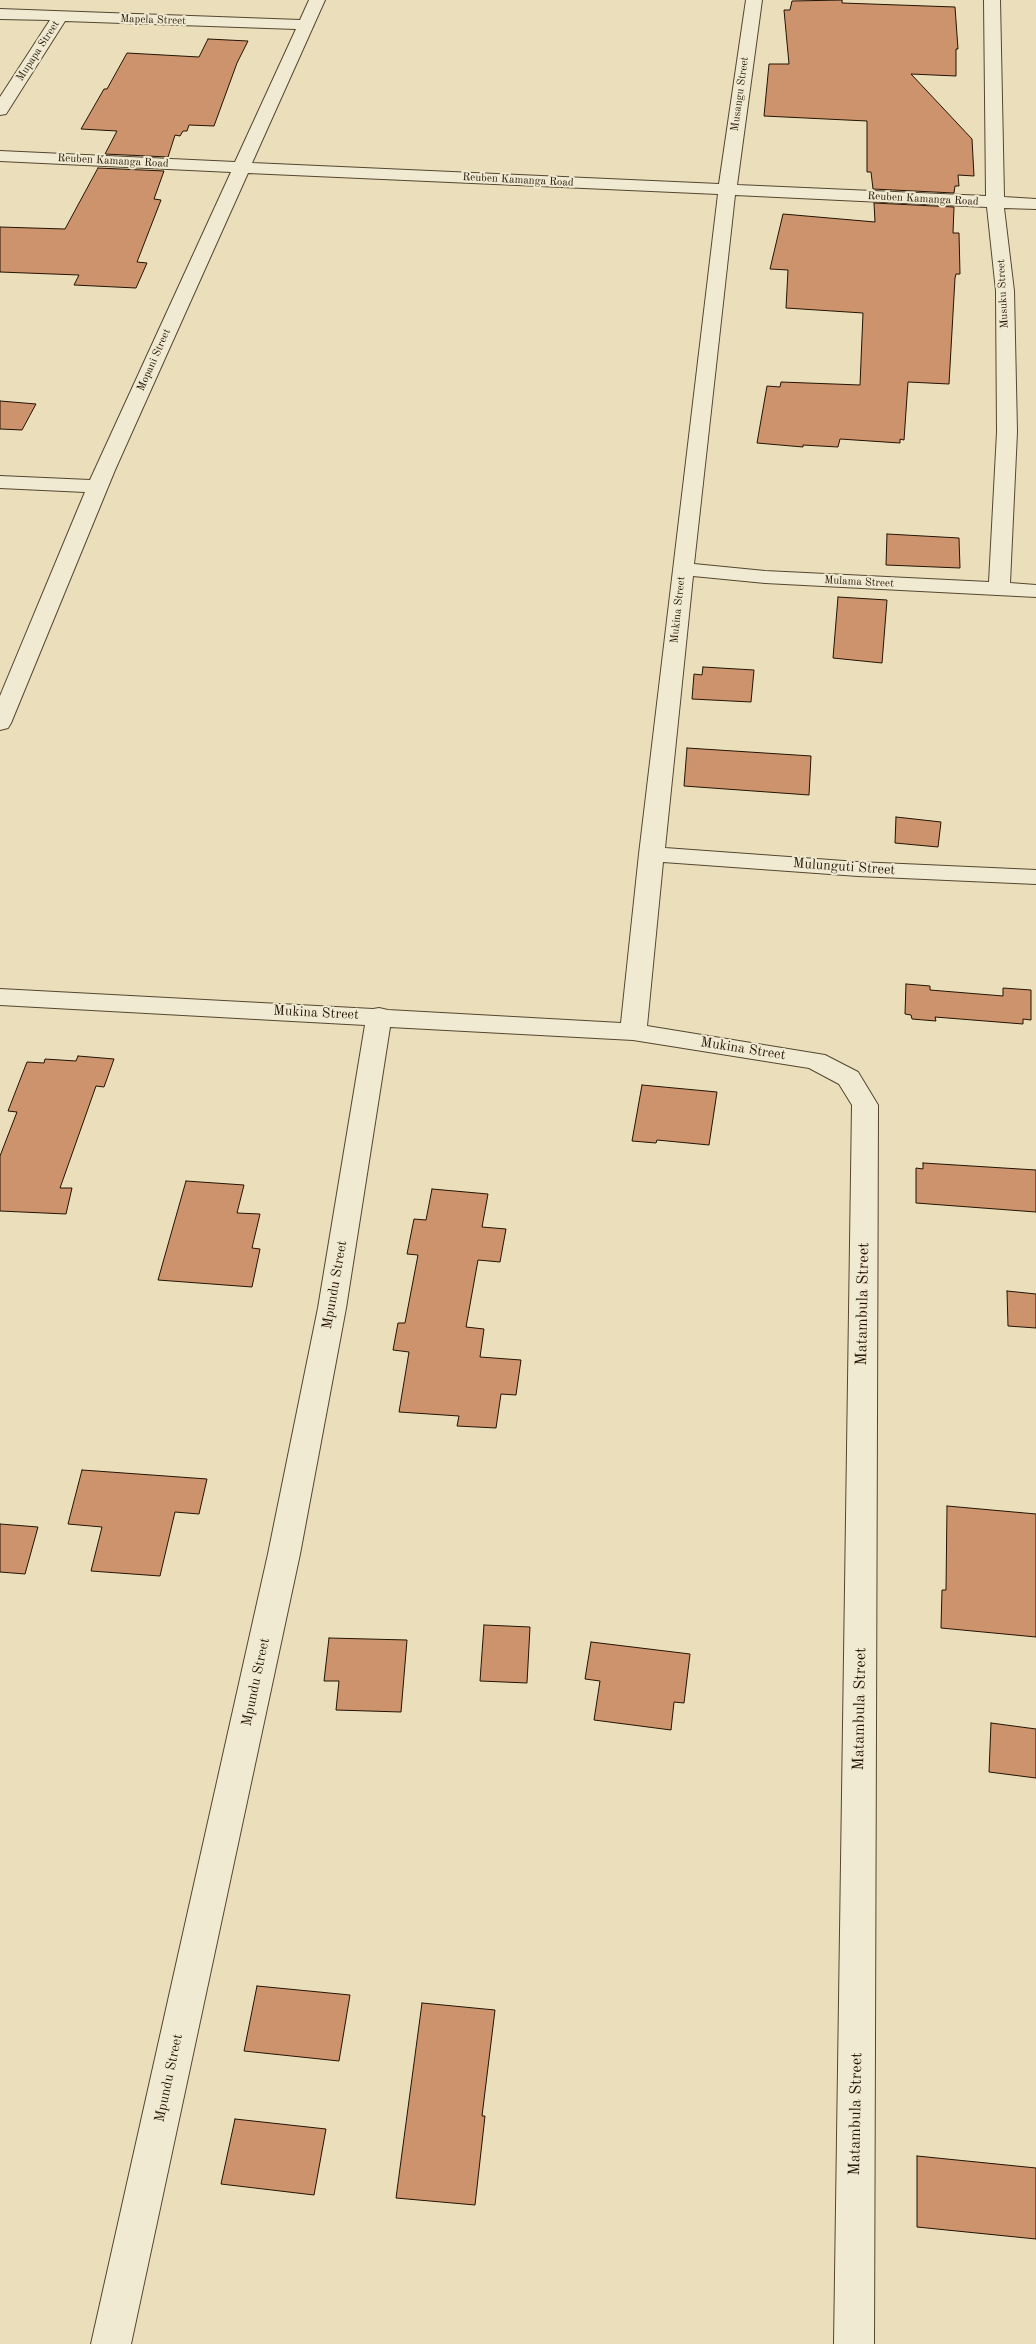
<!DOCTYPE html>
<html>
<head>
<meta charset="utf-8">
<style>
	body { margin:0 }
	canvas { display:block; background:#eadfba }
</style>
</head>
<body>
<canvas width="1036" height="2344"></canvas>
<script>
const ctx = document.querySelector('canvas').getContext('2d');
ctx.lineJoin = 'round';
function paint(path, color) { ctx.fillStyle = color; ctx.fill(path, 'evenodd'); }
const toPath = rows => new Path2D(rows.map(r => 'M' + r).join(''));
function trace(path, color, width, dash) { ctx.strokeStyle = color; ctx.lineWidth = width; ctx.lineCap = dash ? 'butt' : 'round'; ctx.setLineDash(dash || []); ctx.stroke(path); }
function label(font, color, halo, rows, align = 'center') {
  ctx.font = font + ' "Old Standard TT",serif'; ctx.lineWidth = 4; ctx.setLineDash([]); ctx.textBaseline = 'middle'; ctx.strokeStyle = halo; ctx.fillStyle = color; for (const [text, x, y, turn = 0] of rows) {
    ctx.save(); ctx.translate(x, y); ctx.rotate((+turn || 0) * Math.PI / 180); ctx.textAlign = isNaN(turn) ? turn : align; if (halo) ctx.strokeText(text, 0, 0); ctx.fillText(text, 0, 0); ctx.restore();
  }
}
const building = toPath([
	[842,0,842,3,955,7,958,49,956,49,956,76,911,74,972,139,974,176,958,175,959,186,955,186,954,193,873,189,871,172,867,172,867,121,764,116,769,64,789,64,784,10,790,10,792,1,842,0],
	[208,39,248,41,237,63,214,126,189,125,187,131,183,131,180,136,175,135,168,157,105,154,117,131,81,129,104,89,107,89,127,53,199,57,208,39],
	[98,168,164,171,154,199,161,200,137,262,147,263,136,288,74,285,79,275,0,272,0,227,65,229,98,168],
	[874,203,954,207,953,233,959,233,960,274,956,274,955,278,949,384,908,382,904,440,900,439,900,443,840,439,838,447,803,445,803,447,757,443,767,386,780,387,781,382,860,385,863,313,786,308,788,270,770,269,783,214,875,222,874,203],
	[0,401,36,404,22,430,0,429,0,401],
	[887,534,959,538,960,568,886,565,887,534],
	[838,597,887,600,882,663,833,658,838,597],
	[703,667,754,670,751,702,692,699,694,674,702,675,703,667],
	[687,748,811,756,809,795,684,786,687,748],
	[896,817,941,822,938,847,895,843,896,817],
	[906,984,930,986,930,990,1003,996,1003,988,1031,990,1031,1020,1023,1019,1023,1024,935,1017,936,1021,912,1019,911,1015,905,1014,906,984],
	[78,1056,114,1059,104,1087,96,1086,60,1188,72,1188,66,1214,0,1211,0,1156,17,1112,8,1111,27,1062,44,1063,45,1059,76,1061,78,1056],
	[642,1085,717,1092,709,1145,657,1140,656,1143,632,1141,642,1085],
	[923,1163,1036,1170,1036,1212,916,1203,916,1168,923,1169,923,1163],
	[186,1181,244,1185,237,1213,260,1214,252,1248,260,1249,252,1287,158,1280,186,1181],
	[432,1189,488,1194,482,1227,506,1229,500,1262,478,1260,466,1327,484,1329,480,1357,521,1360,516,1395,501,1394,496,1428,457,1426,459,1416,399,1412,409,1352,393,1350,398,1323,405,1323,418,1255,407,1254,414,1219,426,1220,432,1189],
	[1007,1291,1036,1294,1036,1328,1008,1326,1007,1291],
	[82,1470,207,1479,199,1514,175,1512,160,1576,91,1571,102,1527,68,1524,82,1470],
	[947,1506,1036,1514,1036,1637,941,1628,942,1590,946,1590,947,1506],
	[0,1524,38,1527,25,1574,0,1572,0,1524],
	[484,1625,530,1627,527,1683,480,1681,484,1625],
	[329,1638,407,1640,401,1712,336,1710,339,1681,324,1681,329,1638],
	[591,1642,690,1654,684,1703,674,1702,671,1730,594,1720,600,1681,585,1679,591,1642],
	[991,1723,1036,1729,1036,1778,989,1772,991,1723],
	[257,1986,350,1995,339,2061,244,2051,257,1986],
	[422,2003,495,2010,482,2116,485,2116,475,2205,396,2198,422,2003],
	[235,2119,326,2129,314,2195,221,2184,235,2119],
	[917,2156,1036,2168,1036,2239,917,2227,917,2156]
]);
paint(building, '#cc936d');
trace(building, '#231303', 1);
const minor = toPath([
	[309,0,325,0,252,163,719,184,746,0,762,0,737,185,986,196,984,0,1000,0,1004,197,1036,199,1036,209,1004,208,1014,291,1017,432,1010,583,1036,585,1036,597,765,583,693,576,665,848,858,862,1036,870,1036,884,858,876,663,862,647,1026,825,1055,858,1072,878,1105,874,2344,834,2344,852,1105,839,1084,809,1068,633,1040,390,1027,346,1308,300,1554,131,2344,91,2344,268,1554,318,1308,365,1025,0,1005,0,989,373,1009,379,1008,388,1010,621,1023,639,854,718,194,248,173,115,470,11,723,8,728,0,730,0,696,85,492,0,488,0,476,90,480,231,172,0,161,0,151,235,162,296,29,65,21,6,114,0,115,0,97,50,20,0,19,0,9,300,20,309,0],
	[735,195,987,207,996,291,997,432,989,582,765,571,694,564,735,195]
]);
trace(minor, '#554631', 2);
paint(minor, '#f1ead2');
label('11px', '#231303', '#f1ead2', [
	["Mapela Street",153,20,2],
	["Mupapa Street",38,51,-57],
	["Musangu Street",740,94,-82],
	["Reuben Kamanga Road",113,161,3],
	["Reuben Kamanga Road",518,180,3],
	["Reuben Kamanga Road",923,199,3],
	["Musuku Street",1003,294,-93],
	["Mopani Street",154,360,-66],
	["Mulama Street",859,582,3],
	["Mukina Street",678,610,-84]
]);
label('14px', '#231303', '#f1ead2', [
	["Mulunguti Street",844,867,4],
	["Mukina Street",316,1013,3],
	["Mukina Street",743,1049,9],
	["Mpundu Street",335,1285,-80],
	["Mpundu Street",256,1682,-78],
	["Mpundu Street",169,2078,-78]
]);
label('16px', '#231303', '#f1ead2', [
	["Matambula Street",863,1304,-89],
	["Matambula Street",860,1709,-89],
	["Matambula Street",856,2114,-89]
]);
</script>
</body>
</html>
